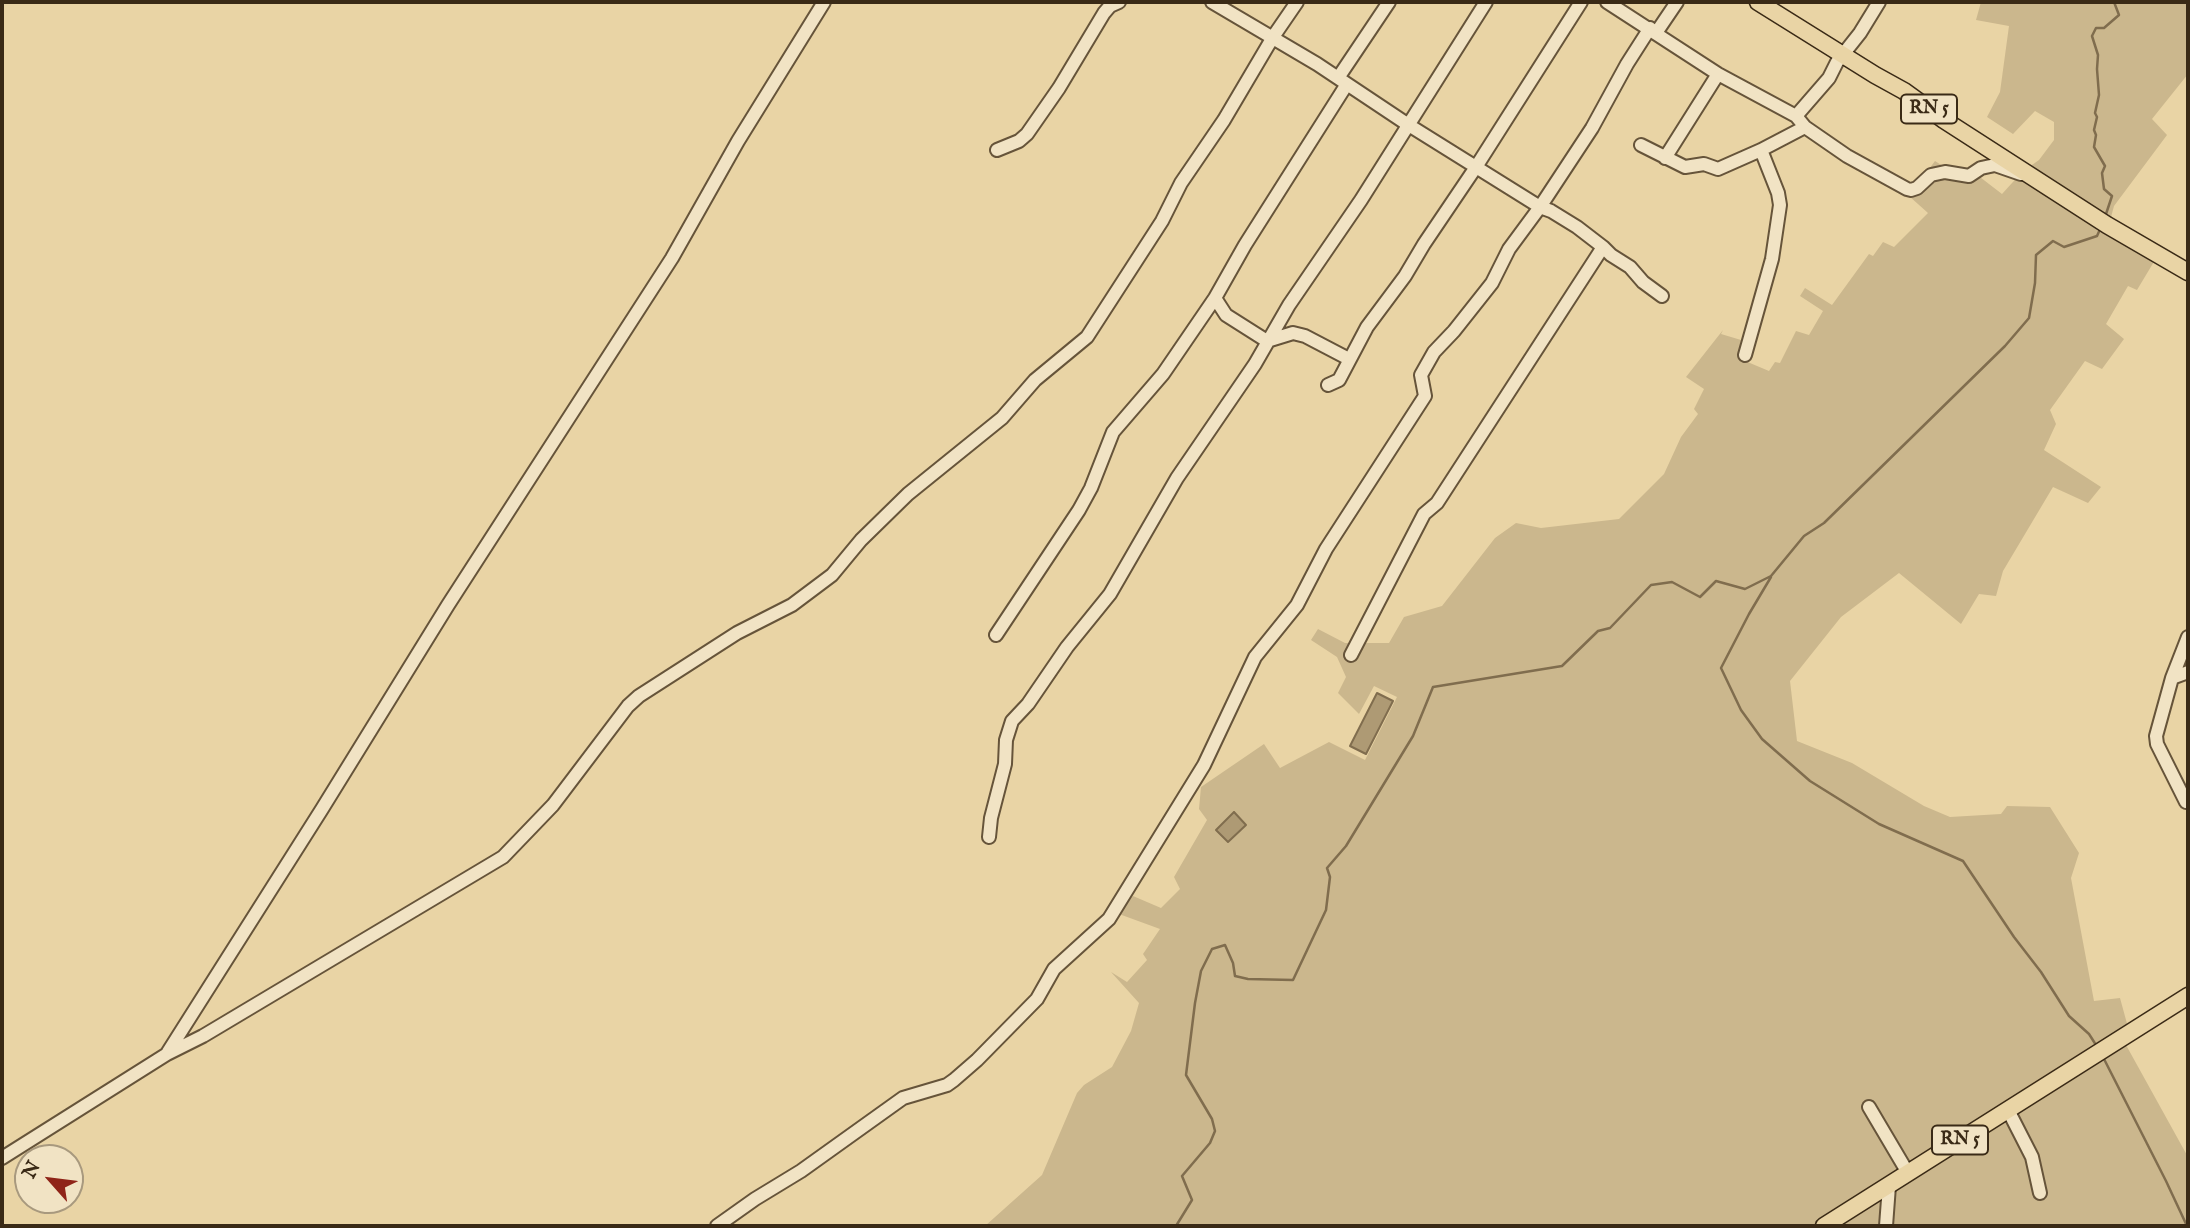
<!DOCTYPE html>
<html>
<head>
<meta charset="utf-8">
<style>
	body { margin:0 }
	#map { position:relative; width:2190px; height:1228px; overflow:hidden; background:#e9d4a5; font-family:"IM FELL English",serif }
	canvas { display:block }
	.frame { position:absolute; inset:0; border:4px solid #3a2a16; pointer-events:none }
	.north { position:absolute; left:14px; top:1144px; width:70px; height:70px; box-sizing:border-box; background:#f1e3c4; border:2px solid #a8997e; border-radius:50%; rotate:298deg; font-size:19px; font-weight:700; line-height:28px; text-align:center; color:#3a2a16 }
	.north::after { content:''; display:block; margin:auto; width:24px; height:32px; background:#8f2418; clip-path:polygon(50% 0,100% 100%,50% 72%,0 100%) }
</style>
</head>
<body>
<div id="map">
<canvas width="2190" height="1228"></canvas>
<div class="frame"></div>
<div class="north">N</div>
</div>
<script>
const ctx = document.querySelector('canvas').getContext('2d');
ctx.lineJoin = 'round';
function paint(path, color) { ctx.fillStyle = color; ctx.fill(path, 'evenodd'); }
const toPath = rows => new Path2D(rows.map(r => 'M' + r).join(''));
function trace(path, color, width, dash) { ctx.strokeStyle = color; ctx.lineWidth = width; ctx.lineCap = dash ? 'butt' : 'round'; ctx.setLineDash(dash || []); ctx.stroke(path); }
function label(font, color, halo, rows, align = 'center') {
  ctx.font = font + ' "IM FELL English",serif'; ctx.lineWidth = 7; ctx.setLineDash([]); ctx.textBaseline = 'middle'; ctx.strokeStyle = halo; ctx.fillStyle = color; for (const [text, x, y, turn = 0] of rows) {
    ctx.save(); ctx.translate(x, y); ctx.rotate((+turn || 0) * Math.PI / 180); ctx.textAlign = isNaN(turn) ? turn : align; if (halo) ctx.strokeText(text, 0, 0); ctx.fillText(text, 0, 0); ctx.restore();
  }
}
paint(toPath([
	[1981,2,2188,2,2188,74,2152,119,2167,135,2114,206,2108,228,2155,260,2137,290,2128,286,2106,324,2124,339,2102,369,2085,361,2050,410,2056,424,2044,450,2101,487,2088,503,2053,487,2003,571,1996,596,1979,594,1961,624,1899,573,1841,617,1790,681,1797,741,1852,763,1924,806,1950,817,2001,814,2007,806,2050,807,2079,853,2071,878,2094,1001,2120,998,2132,1042,2126,1045,2188,1157,2188,1226,985,1226,1042,1175,1077,1093,1084,1085,1112,1067,1131,1031,1139,1003,1111,972,1127,982,1147,960,1143,954,1160,929,1119,914,1133,896,1161,908,1180,889,1174,877,1207,820,1199,809,1201,787,1264,744,1280,768,1329,742,1365,760,1397,697,1374,686,1359,714,1338,693,1346,677,1337,657,1311,640,1318,629,1345,643,1389,643,1404,617,1442,606,1495,538,1516,523,1541,528,1619,519,1664,474,1681,437,1698,414,1694,409,1704,389,1686,377,1723,330,1721,334,1741,340,1738,358,1769,371,1775,362,1780,363,1796,331,1809,335,1823,311,1800,296,1805,288,1832,305,1869,254,1873,256,1883,242,1894,247,1928,213,1909,196,1935,161,1969,183,1976,174,2002,194,2022,172,2039,160,2054,140,2054,122,2035,111,2013,134,1987,117,2000,92,2009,26,1976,20]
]), '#cbb78d');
const water = toPath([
	[1377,693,1393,701,1366,754,1350,746,1377,693],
	[1234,812,1246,825,1228,842,1216,830,1234,812]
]);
paint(water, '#ae9a74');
trace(water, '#806d4e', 2);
trace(toPath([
	[2105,217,2112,196,2104,189,2102,173,2105,166,2094,147,2096,135,2094,130,2097,117,2095,113,2099,95,2097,69,2098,55,2092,36,2096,28,2104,28,2119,15,2114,2],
	[1771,577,1749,614,1721,668,1741,710,1762,739,1810,781,1879,824,1963,861,2014,937,2041,972,2069,1016,2089,1034,2096,1045],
	[2103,1057,2166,1181,2187,1226],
	[1176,1226,1192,1200,1182,1176,1210,1143,1215,1131,1212,1119,1186,1075,1195,1003,1201,971,1212,949,1225,945,1233,963,1235,976,1248,979,1293,980,1326,910,1330,877,1327,868,1346,846,1413,736,1433,687,1562,666,1598,631,1610,628,1651,585,1672,582,1700,597,1716,581,1745,589,1771,576,1804,536,1824,523,2005,346,2029,318,2035,283,2036,255,2053,241,2064,247,2097,236,2101,227]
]), '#806d4e', 2.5);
const minor = toPath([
	[1212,2,1317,64,1407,124,1540,207,1551,211,1577,227,1603,247,1611,255,1630,267,1643,282,1662,296],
	[1607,2,1718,74,1796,116,1805,127,1847,156,1907,189,1911,190,1917,188,1931,175,1945,172,1969,176,1981,168,1995,165,2021,174],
	[1656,33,1677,2],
	[1338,78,1389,2],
	[1796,116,1829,78,1837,62,1860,33,1879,2],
	[1641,145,1685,167,1704,164,1718,169,1761,150,1805,127],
	[997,150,1019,141,1027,134,1059,88,1104,13,1110,6,1119,2],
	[1665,158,1718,74],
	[1215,298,1226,315,1267,341],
	[1267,341,1293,333,1305,336,1349,359],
	[1745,355,1772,259,1780,205,1778,193,1761,150],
	[1328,385,1339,380,1367,327,1405,276,1424,244,1476,167,1581,2],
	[996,635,1079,510,1091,488,1113,432,1163,374,1215,298,1245,245,1347,84],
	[1351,655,1424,514,1437,503,1603,247],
	[2172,678,2188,672],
	[2186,802,2157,744,2156,736,2172,678,2188,637],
	[989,837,991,818,1005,764,1006,740,1012,721,1028,704,1067,647,1110,594,1177,478,1255,364,1289,305,1361,200,1486,2],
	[168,1052,322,809,448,605,672,258,738,141,824,2],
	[1869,1107,1908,1173],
	[2008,1110,2032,1157,2040,1193],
	[2,1158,167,1054,203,1036,503,857,553,805,628,706,639,696,737,633,792,605,832,575,861,540,908,494,1002,418,1035,380,1087,337,1162,221,1181,183,1224,120,1273,37,1297,2],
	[717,1226,755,1199,801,1171,903,1098,947,1085,954,1080,977,1060,1037,999,1054,969,1109,919,1204,765,1255,657,1297,605,1326,549,1425,396,1421,375,1434,352,1454,331,1492,283,1509,249,1540,207,1592,128,1627,64,1650,28],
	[1886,1226,1889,1186]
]);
const major = toPath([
	[1758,2,1875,75,1904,91,1944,120,2107,225,2188,272],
	[1824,1226,2188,996]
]);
trace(minor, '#66543a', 16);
trace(major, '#3a2a16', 19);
trace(minor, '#f1e3c4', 12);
trace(major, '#e9d4a5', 16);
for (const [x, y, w] of [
	[1929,109,56],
	[1960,1140,56]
]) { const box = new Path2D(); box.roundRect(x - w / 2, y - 14.5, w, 29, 5); ctx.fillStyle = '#f1e3c4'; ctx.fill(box); trace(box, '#3a2a16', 2); }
label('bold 18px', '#3a2a16', null, [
	["RN 5",1929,109],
	["RN 5",1960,1140]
]);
</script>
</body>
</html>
